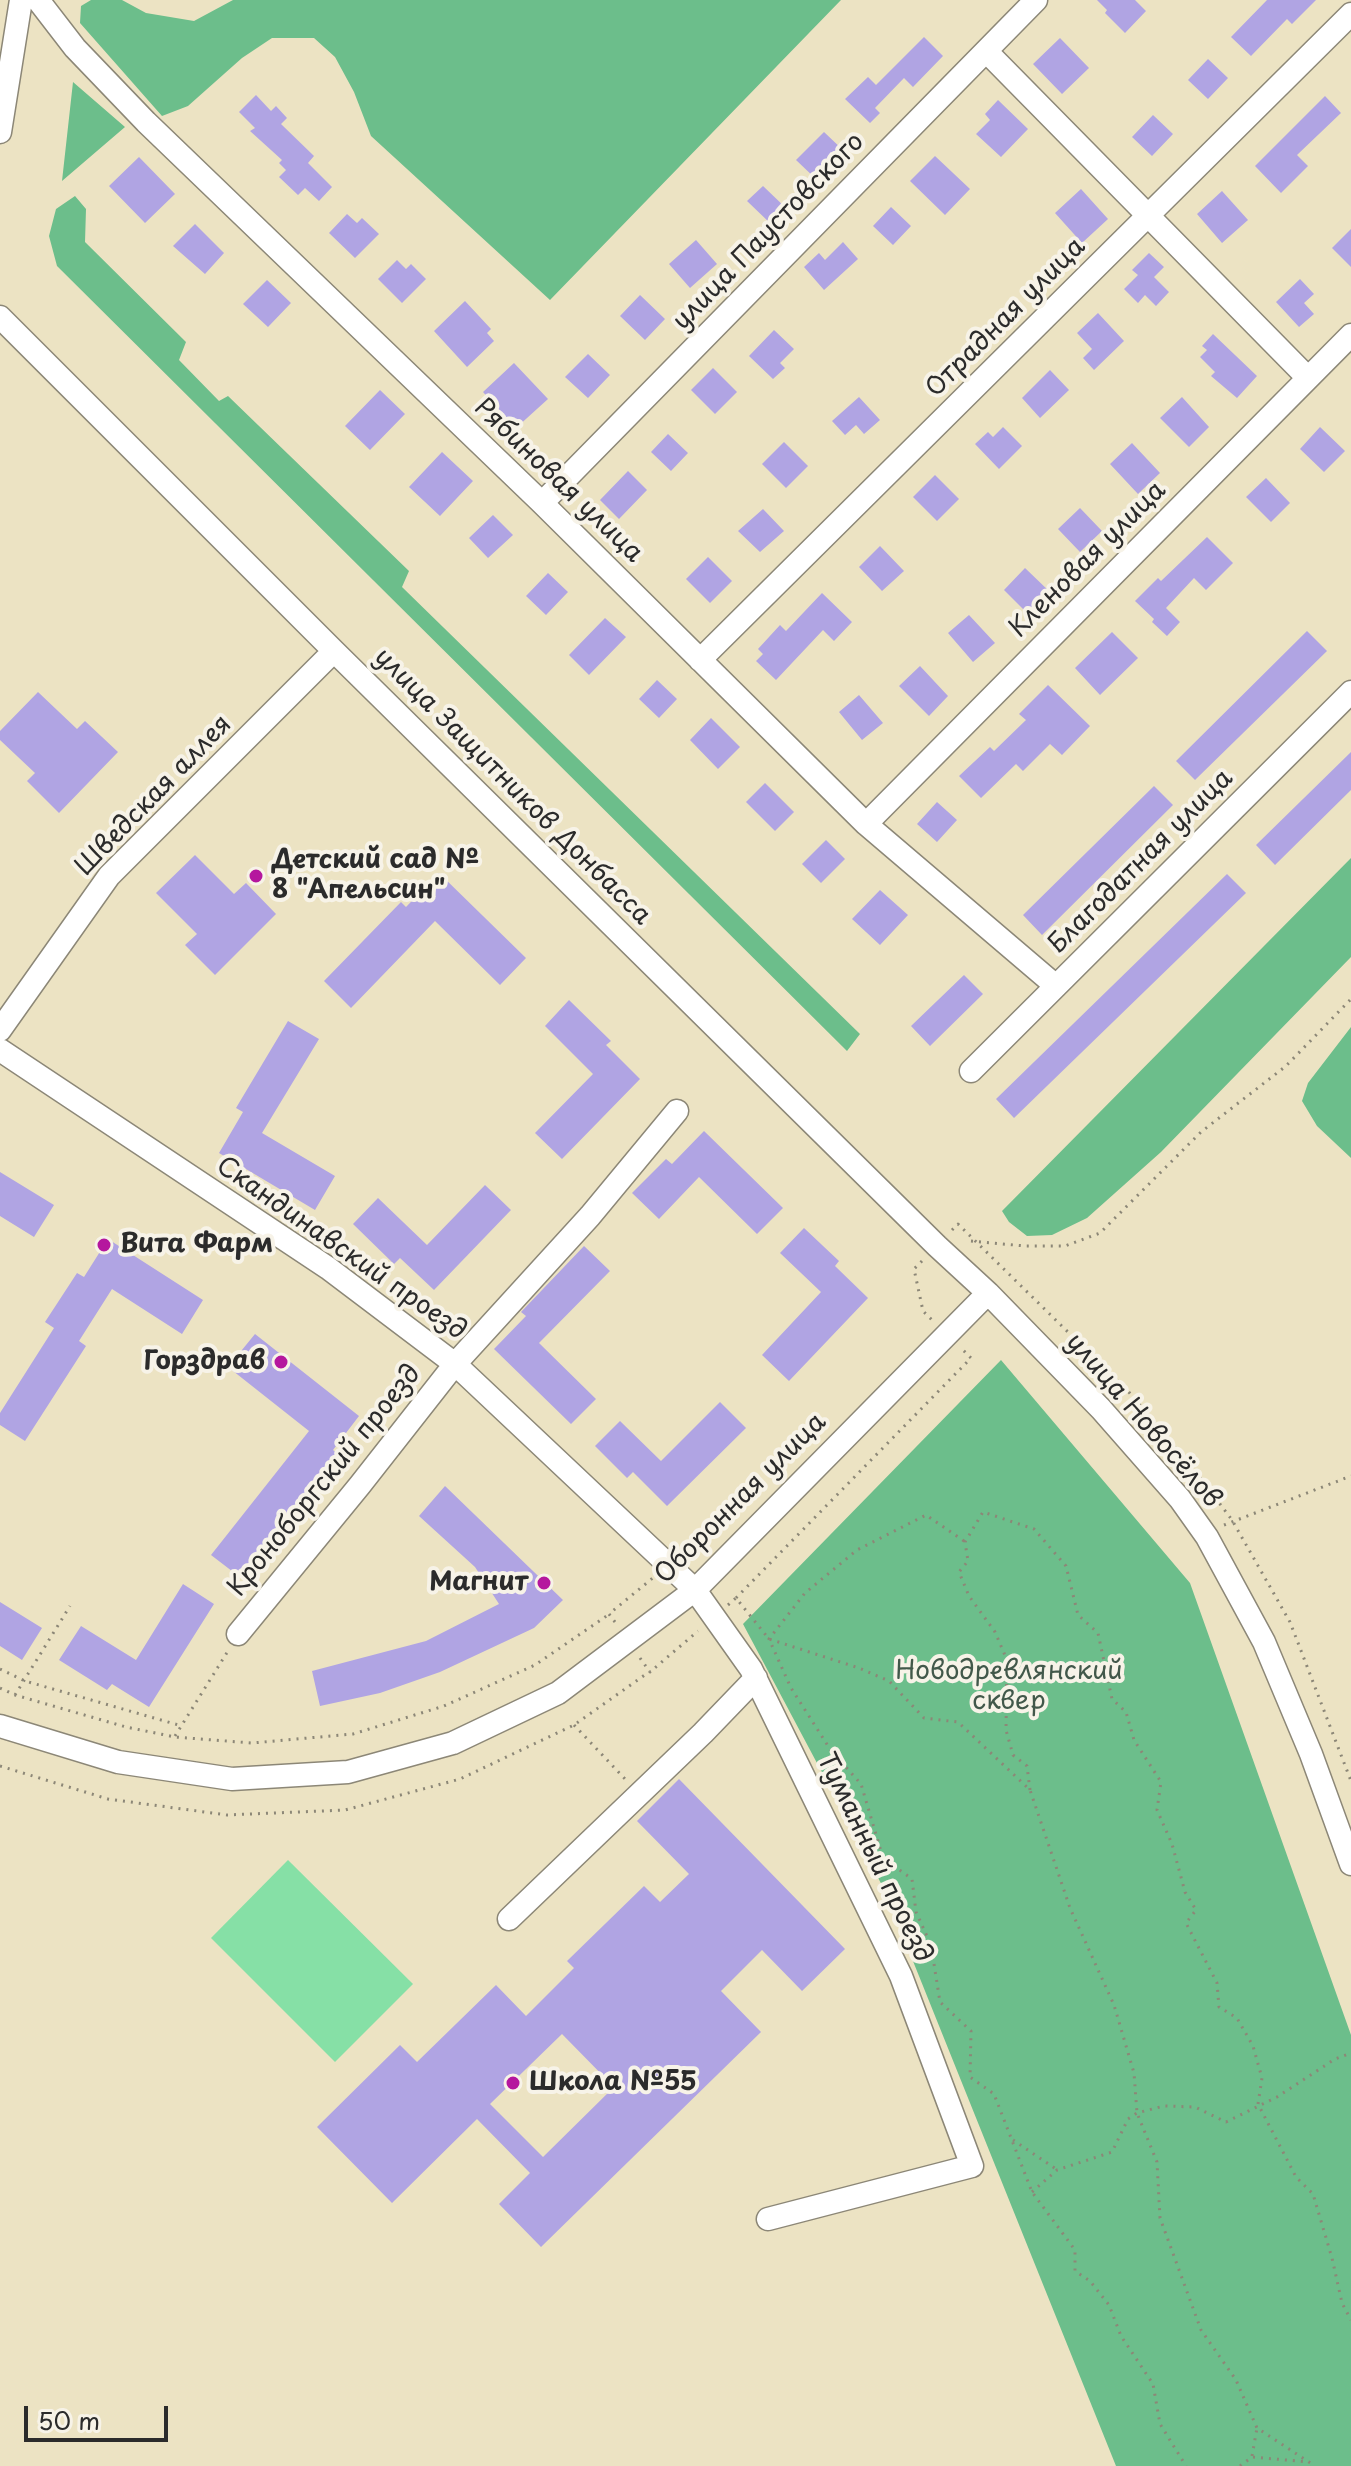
<!DOCTYPE html>
<html>
<head>
<meta charset="utf-8">
<style>
	body { margin:0 }
	#map { position:relative; width:1351px; height:2466px; overflow:hidden; background:#ece3c3; font-family:"Playpen Sans",sans-serif }
	canvas { display:block }
	.scale { position:absolute; left:24px; top:2406px; width:144px; height:36px; box-sizing:border-box; border:4px solid #2b2b2b; border-top:0; padding-left:10px; font-size:24px; line-height:28px; white-space:nowrap; color:#2b2b2b; -webkit-text-stroke:6px #f7f3e8; paint-order:stroke }
</style>
</head>
<body>
<div id="map">
<canvas width="1351" height="2466"></canvas>
<div class="scale">50 m</div>
</div>
<script>
const ctx = document.querySelector('canvas').getContext('2d');
ctx.lineJoin = 'round';
function paint(path, color) { ctx.fillStyle = color; ctx.fill(path, 'evenodd'); }
const toPath = rows => new Path2D(rows.map(r => 'M' + r).join(''));
function trace(path, color, width, dash) { ctx.strokeStyle = color; ctx.lineWidth = width; ctx.lineCap = dash ? 'butt' : 'round'; ctx.setLineDash(dash || []); ctx.stroke(path); }
function label(font, color, halo, rows, align = 'center') {
  ctx.font = font + ' "Playpen Sans",sans-serif'; ctx.lineWidth = 8; ctx.setLineDash([]); ctx.textBaseline = 'middle'; ctx.strokeStyle = halo; ctx.fillStyle = color; for (const [text, x, y, turn = 0] of rows) {
    ctx.save(); ctx.translate(x, y); ctx.rotate((+turn || 0) * Math.PI / 180); ctx.textAlign = isNaN(turn) ? turn : align; if (halo) ctx.strokeText(text, 0, 0); ctx.fillText(text, 0, 0); ctx.restore();
  }
}
paint(toPath([
	[288,1860,413,1984,335,2062,211,1938]
]), '#86e0a6');
paint(toPath([
	[91,0,122,0,146,13,194,21,233,0,841,0,550,300,371,136,354,92,335,57,314,38,272,38,242,58,188,106,162,116,80,23,81,6],
	[73,82,125,127,62,181],
	[75,196,86,209,85,242,186,342,179,360,219,401,228,396,409,571,402,587,860,1034,847,1051,57,266,49,236,56,209],
	[1351,858,1351,957,1161,1152,1087,1218,1052,1235,1027,1236,1009,1222,1002,1211],
	[1351,1027,1351,1158,1317,1126,1302,1101,1308,1083],
	[1001,1360,1190,1583,1351,2035,1351,2466,1116,2466,884,1889,743,1624]
]), '#6cbe8b');
paint(toPath([
	[1097,0,1135,0,1146,11,1125,33,1105,13,1107,10],
	[1267,0,1316,0,1292,24,1287,19,1251,56,1231,37],
	[924,37,943,56,913,87,904,78,875,108,880,113,870,123,845,99,868,77,876,85],
	[1060,38,1089,68,1062,94,1033,64],
	[1208,59,1228,78,1208,99,1188,80],
	[256,95,271,111,276,106,287,118,281,124,314,156,308,163,332,187,319,201,305,188,298,195,279,177,286,170,279,163,282,160,250,131,255,128,239,112],
	[1325,96,1341,113,1297,155,1308,166,1281,193,1255,166],
	[998,100,1028,129,1001,157,976,134,990,120,985,114],
	[1153,115,1173,134,1152,156,1132,137],
	[824,132,844,151,817,180,796,160],
	[935,156,970,189,945,215,910,181],
	[139,157,175,194,145,223,109,186],
	[763,186,787,209,772,225,747,201],
	[1081,189,1108,219,1082,243,1055,213],
	[1222,191,1248,220,1222,243,1197,214],
	[891,207,911,226,893,245,873,226],
	[347,214,357,223,362,218,379,234,355,258,329,233],
	[195,224,224,253,205,274,173,246],
	[1351,229,1351,267,1332,248],
	[696,240,717,264,690,288,669,264],
	[843,242,858,259,824,290,804,267,819,253,825,260],
	[1149,253,1164,267,1154,277,1169,292,1156,306,1145,295,1138,303,1124,289,1138,275,1132,270],
	[397,260,406,269,411,264,426,279,402,303,378,279],
	[1300,279,1314,294,1304,303,1314,314,1299,327,1276,302],
	[267,280,291,303,268,327,243,304],
	[640,295,665,319,645,340,620,316],
	[465,301,491,329,487,333,494,341,467,367,434,331],
	[1098,313,1124,341,1094,370,1083,358,1092,349,1077,333],
	[774,330,794,349,780,363,785,368,773,379,749,356],
	[1213,334,1257,376,1237,398,1211,376,1215,372,1200,357,1207,350,1202,346],
	[588,354,610,375,588,398,565,377],
	[514,363,548,399,516,428,483,392],
	[713,368,737,392,715,414,691,390],
	[1050,370,1069,390,1040,418,1022,398],
	[380,390,405,414,370,450,345,426],
	[859,397,880,420,864,434,856,425,845,435,832,421],
	[1182,397,1209,427,1189,447,1160,418],
	[1003,427,1022,446,999,469,975,444,988,432,993,437],
	[1320,427,1345,451,1324,472,1300,449],
	[668,434,688,453,671,471,651,452],
	[784,442,808,466,786,488,762,464],
	[1132,443,1160,473,1138,494,1110,464],
	[442,452,473,481,440,516,409,487],
	[628,471,647,490,619,519,600,500],
	[935,475,959,499,937,521,913,497],
	[1266,478,1290,503,1271,522,1246,497],
	[1080,508,1102,531,1080,552,1058,529],
	[763,509,784,531,760,552,738,531],
	[493,515,513,535,488,558,469,538],
	[1207,537,1233,563,1206,590,1194,578,1166,608,1180,622,1167,636,1152,622,1154,619,1135,601,1158,578,1161,581],
	[880,546,904,571,882,591,859,567],
	[708,557,732,581,710,603,686,579],
	[1025,568,1050,592,1028,614,1004,590],
	[548,573,568,592,546,615,526,596],
	[822,593,852,622,834,641,823,630,776,680,756,661,763,654,758,649,780,625,786,631],
	[969,615,995,643,973,662,948,633],
	[605,618,626,637,589,675,569,655],
	[1307,631,1327,651,1195,780,1176,761],
	[1112,632,1138,658,1100,695,1075,668],
	[920,666,948,696,929,716,899,686],
	[657,680,677,699,659,718,639,699],
	[1048,685,1090,726,1062,755,1050,744,1023,771,1016,764,981,798,959,776,990,747,994,751,1026,720,1019,714],
	[38,692,77,729,85,721,118,752,59,813,27,781,35,773,0,740,0,731],
	[859,695,883,723,862,740,839,712],
	[711,718,740,747,718,769,690,740],
	[1351,752,1351,790,1275,865,1256,845],
	[765,783,794,812,775,831,746,802],
	[1154,786,1173,805,1042,935,1023,915],
	[937,802,957,820,937,842,917,824],
	[826,840,845,859,821,883,802,864],
	[195,855,234,894,246,883,276,914,215,975,185,945,197,934,156,893],
	[439,873,526,958,500,985,435,921,351,1008,324,981,401,902,406,907],
	[1227,874,1246,893,1014,1118,996,1099],
	[880,890,908,915,880,945,852,919],
	[964,975,983,994,930,1046,911,1026],
	[569,1000,611,1041,606,1045,640,1079,562,1159,535,1133,593,1074,545,1026],
	[288,1021,319,1039,262,1133,335,1176,315,1210,219,1153,243,1112,236,1108],
	[704,1131,783,1208,757,1234,699,1177,659,1219,632,1193,666,1159,672,1164],
	[0,1172,54,1205,34,1237,0,1216],
	[485,1185,511,1210,434,1290,400,1258,394,1264,353,1224,378,1198,427,1245],
	[804,1228,839,1261,835,1266,868,1298,789,1381,762,1355,821,1292,780,1253],
	[108,1239,203,1300,182,1334,112,1289,79,1341,86,1346,25,1441,0,1425,0,1413,54,1328,45,1322,77,1273,84,1277],
	[584,1246,610,1271,539,1343,596,1399,571,1424,494,1349,526,1316,521,1312],
	[255,1334,359,1416,333,1450,339,1455,241,1578,211,1555,309,1431,228,1367],
	[720,1402,746,1428,667,1506,633,1472,627,1478,595,1446,620,1421,661,1461],
	[445,1486,563,1600,534,1628,440,1672,380,1693,320,1706,312,1671,426,1641,499,1604,475,1567,419,1516],
	[183,1584,214,1604,149,1707,112,1684,107,1690,59,1660,81,1626,136,1660],
	[0,1602,42,1628,22,1660,0,1646],
	[679,1779,845,1949,802,1991,762,1950,721,1991,761,2032,541,2247,499,2204,530,2173,477,2119,392,2203,317,2127,400,2045,417,2062,496,1985,526,2016,574,1968,567,1961,644,1886,660,1902,689,1874,637,1821],
	[562,2034,614,2087,543,2157,490,2104]
]), '#b0a4e3');
const minor = toPath([
	[38,0,75,48,146,122,542,503,866,824,1056,986],
	[986,51,1308,378],
	[0,132,21,0],
	[0,317,334,651,937,1246,988,1293,1101,1409,1180,1499,1207,1537,1264,1642,1311,1754,1351,1864],
	[542,503,1036,0],
	[700,660,1351,14],
	[866,824,1351,335],
	[0,1030,109,876,334,651],
	[0,1050,328,1268,455,1364,695,1590,751,1669,901,1976,972,2166,768,2219],
	[971,1071,1351,692],
	[238,1634,360,1485,455,1364,590,1216,677,1111],
	[0,1726,118,1762,232,1779,348,1772,453,1743,558,1693,695,1590,988,1293],
	[509,1919,703,1733,756,1678]
]);
trace(minor, '#8c8777', 25);
trace(toPath([
	[952,1230,958,1224,1128,1391,1202,1480,1232,1520,1290,1622,1351,1781],
	[971,1241,1025,1246,1065,1246,1100,1233,1201,1132,1286,1066,1351,999],
	[922,1261,914,1269,923,1311,933,1321],
	[1224,1525,1351,1476],
	[964,1541,926,1515,857,1550,805,1593,769,1639,791,1688,830,1749,861,1784,883,1858,912,1879,916,1912,931,1945,940,2002,971,2031,970,2077,994,2094,1032,2192,1075,2250,1075,2271,1090,2281,1109,2305,1121,2336,1153,2384,1160,2424,1186,2466],
	[736,1598,971,1358,962,1349],
	[728,1605,736,1598,769,1639,859,1668,889,1681,924,1718,958,1722,1030,1790,1070,1908,1114,2005,1134,2073,1137,2113,1157,2162,1160,2218,1201,2330,1236,2380,1257,2428,1315,2466],
	[615,1622,609,1614,654,1577],
	[640,1658,650,1672,698,1631],
	[0,1669,25,1681,182,1726],
	[0,1688,15,1695,126,1727,175,1737,252,1743,353,1734,444,1706,535,1665,608,1615],
	[15,1695,70,1606],
	[574,1725,626,1780],
	[175,1736,228,1651],
	[0,1766,108,1799,227,1815,345,1810,460,1779,574,1725,649,1672],
	[1030,1790,1027,1766,1013,1755,1006,1730,1007,1660,995,1632,969,1596,959,1572,968,1561,965,1542,983,1512,1034,1529,1066,1566,1078,1615,1098,1633,1112,1699,1126,1712,1134,1740,1161,1782,1157,1810,1172,1844,1185,1892,1196,1910,1186,1923,1217,1983,1219,2007,1237,2018,1253,2046,1262,2078,1258,2104,1296,2177,1313,2194,1332,2258,1342,2303,1351,2320],
	[1013,2140,1056,2169],
	[1032,2192,1057,2170,1112,2152,1128,2119,1137,2113,1164,2106,1195,2107,1226,2122,1277,2097,1335,2059,1351,2053],
	[1252,2456,1257,2428],
	[1240,2466,1252,2457,1309,2462]
]), '#8c8777', 3, [2, 6]);
trace(minor, '#fff', 22);
for (const [x, y, r, color] of [
	[256,876,8,"#b5179e"],
	[104,1245,8,"#b5179e"],
	[281,1362,8,"#b5179e"],
	[544,1583,8,"#b5179e"],
	[513,2083,8,"#b5179e"]
]) { const dot = new Path2D(); dot.arc(x, y, r, 0, 2 * Math.PI); ctx.fillStyle = color; ctx.fill(dot); trace(dot, '#f7f3e8', 3); }
label('26px', '#2b2b2b', '#f7f3e8', [
	["улица Паустовского",769,232,-46],
	["Отрадная улица",1006,318,-45],
	["Рябиновая улица",558,481,44],
	["Кленовая улица",1088,560,-45],
	["улица Защитников Донбасса",512,787,45],
	["Шведская аллея",154,796,-46],
	["Благодатная улица",1141,862,-45],
	["Скандинавский проезд",341,1249,35],
	["улица Новосёлов",1143,1421,49],
	["Кроноборгский проезд",325,1481,-51],
	["Оборонная улица",741,1499,-45],
	["Туманный проезд",874,1858,64]
]);
label('bold 26px', '#2b2b2b', '#f7f3e8', [
	["Детский сад №",272,861],
	["8 \"Апельсин\"",272,891],
	["Вита Фарм",120,1245],
	["Горздрав",265,1362,"right"],
	["Магнит",528,1583,"right"],
	["Школа №55",529,2083]
], 'left');
label('26px', '#42584a', '#f7f3e8', [
	["Новодревлянский",1009,1672],
	["сквер",1009,1702]
]);
</script>
</body>
</html>
